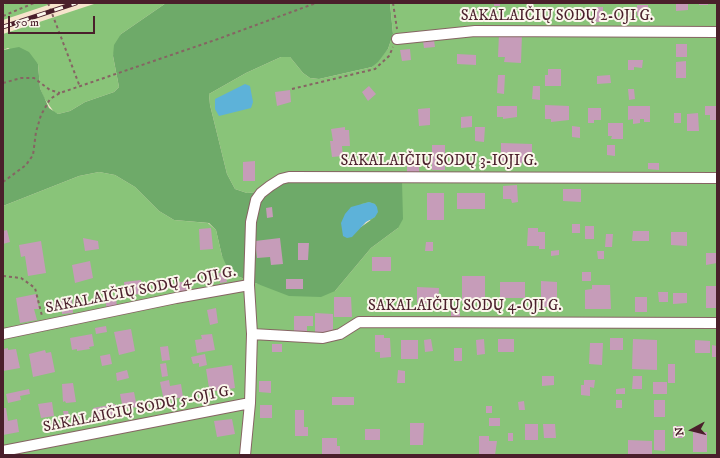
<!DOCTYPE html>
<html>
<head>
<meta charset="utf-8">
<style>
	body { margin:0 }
	#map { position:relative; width:720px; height:458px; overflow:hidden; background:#f6e4cc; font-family:"IM FELL DW Pica",serif }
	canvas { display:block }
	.frame { position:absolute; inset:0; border:4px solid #4a1f2b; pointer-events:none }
	.north { position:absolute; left:672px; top:410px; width:40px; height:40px; -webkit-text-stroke:3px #fbf7ec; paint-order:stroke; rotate:263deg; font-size:11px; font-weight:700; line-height:16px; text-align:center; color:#4a1f2b }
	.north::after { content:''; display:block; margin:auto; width:14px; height:18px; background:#4a1f2b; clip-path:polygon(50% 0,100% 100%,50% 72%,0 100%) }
	.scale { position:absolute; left:8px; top:16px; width:87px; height:18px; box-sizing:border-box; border:2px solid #4a1f2b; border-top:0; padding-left:5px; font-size:12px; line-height:14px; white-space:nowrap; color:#4a1f2b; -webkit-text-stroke:3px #fbf7ec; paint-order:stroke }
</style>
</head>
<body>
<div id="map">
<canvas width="720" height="458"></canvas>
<div class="frame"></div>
<div class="north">N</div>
<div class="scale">50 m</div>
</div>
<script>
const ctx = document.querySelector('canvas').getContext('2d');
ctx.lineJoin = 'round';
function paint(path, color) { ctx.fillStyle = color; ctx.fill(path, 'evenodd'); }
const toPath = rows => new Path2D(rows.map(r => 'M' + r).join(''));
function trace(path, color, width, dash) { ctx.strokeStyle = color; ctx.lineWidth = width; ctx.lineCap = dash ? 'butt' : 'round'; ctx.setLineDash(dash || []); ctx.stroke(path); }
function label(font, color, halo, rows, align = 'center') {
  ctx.font = font + ' "IM FELL DW Pica",serif'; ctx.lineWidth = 4; ctx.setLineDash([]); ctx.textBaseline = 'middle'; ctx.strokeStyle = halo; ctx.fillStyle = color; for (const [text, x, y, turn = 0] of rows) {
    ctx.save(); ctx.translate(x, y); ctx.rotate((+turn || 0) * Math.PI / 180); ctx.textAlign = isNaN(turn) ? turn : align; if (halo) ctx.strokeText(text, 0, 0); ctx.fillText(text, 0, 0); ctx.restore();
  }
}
paint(toPath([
	[7,3,54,3,3,20,3,5],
	[97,3,166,3,121,34,113,56,119,87,114,92,85,102,70,111,58,114,54,112,44,98,40,88,38,64,8,48,3,50,3,34],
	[390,3,717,3,717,455,3,455,3,206,79,176,99,172,115,175,135,187,159,211,174,220,208,223,216,230,222,256,237,276,258,284,335,291,371,248,398,228,268,191,247,193,235,189,227,174,210,105,209,94,246,73,281,57,290,57,303,73,310,78,319,79,372,67,388,49,393,34]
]), '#89c479');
paint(toPath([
	[166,3,390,3,393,34,388,49,378,62,372,67,319,79,310,78,303,73,290,57,281,57,246,73,209,94,210,105,227,174,235,189,247,193,268,191,289,181,402,181,403,219,398,228,371,248,335,291,321,297,289,296,237,276,227,267,222,256,216,230,209,223,174,220,159,211,135,187,115,175,99,172,79,176,3,206,3,50,19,47,29,52,38,64,40,88,49,108,58,114,70,111,85,102,114,92,119,87,113,56,114,45,121,34],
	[369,202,375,204,375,217,361,227,361,204]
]), '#6eaa69');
paint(toPath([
	[245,84,250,86,253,102,251,108,219,116,215,109,215,99],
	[369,202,375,204,377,207,378,212,375,217,366,222,352,237,347,238,343,236,341,223,345,214,351,207]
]), '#5db2d9');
paint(toPath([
	[494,3,500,3,500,6,494,6],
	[676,3,688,3,688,10,676,11],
	[699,3,708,3,708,5,699,5],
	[637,5,648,5,648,16,637,16],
	[594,7,603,7,603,22,594,22],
	[499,33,522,34,521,63,504,62,505,57,498,57],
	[434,40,435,47,424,48,423,41],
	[676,44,687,44,687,57,676,57],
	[410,49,411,60,402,61,400,50],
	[457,54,476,55,476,65,457,64],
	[628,60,643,60,642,68,634,67,634,70,628,70],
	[686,61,686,78,676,78,676,62],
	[548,69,561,69,561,86,545,86,545,75,548,75],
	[498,75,505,75,504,94,497,93],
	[610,75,611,83,597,84,597,76],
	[369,86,376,94,368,101,362,92],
	[533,86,540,86,540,100,532,99],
	[628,89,634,89,635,99,629,100],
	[290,90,291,102,277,106,275,92],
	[545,105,569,106,569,120,551,122,551,119,545,119],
	[497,106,517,106,517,117,503,119,503,117,497,117],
	[628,106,650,106,650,122,644,122,644,119,640,119,640,123,633,124,633,119,628,120],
	[705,106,717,106,717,120,710,120,710,115,705,115],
	[430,108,430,125,419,126,418,109],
	[588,108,601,108,601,120,594,120,594,123,588,123],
	[674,113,681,113,681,123,674,123],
	[698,113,699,131,687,131,687,114],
	[472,116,472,127,461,128,461,117],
	[608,123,623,123,623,139,611,139,612,136,608,136],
	[572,126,580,127,580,138,572,137],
	[345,127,345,130,349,130,350,146,342,146,343,156,332,157,330,141,333,141,331,129],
	[475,127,485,127,484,142,475,141],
	[501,143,532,144,532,161,522,161,522,164,514,164,514,161,501,161],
	[432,145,445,145,445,170,432,170],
	[607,145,615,145,615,156,607,155],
	[407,156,419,156,419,174,407,174],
	[255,161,255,181,243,181,243,162],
	[648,163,659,163,659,170,648,169],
	[517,185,518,202,512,203,511,199,503,199,503,186],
	[563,189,581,189,581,202,563,201],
	[427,193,444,193,444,220,427,220],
	[457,193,485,193,485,209,457,209],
	[272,207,273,217,267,218,266,208],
	[572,224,580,224,580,233,572,233],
	[585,226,594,226,594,239,585,239],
	[211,228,213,249,200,250,199,229],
	[528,228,538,228,538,232,545,232,545,249,539,249,539,246,527,246],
	[7,230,10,242,3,244,3,231],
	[633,231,649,231,649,241,632,241],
	[671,232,687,232,687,246,671,245],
	[606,234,613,234,612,247,605,247],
	[83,238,98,241,99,249,85,251],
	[280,238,283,264,271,265,270,257,257,258,255,241],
	[41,241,46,273,28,276,25,256,21,257,19,245],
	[426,242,433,242,433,251,425,251],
	[298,243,309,243,308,260,298,260],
	[559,250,559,255,551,256,551,251],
	[597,251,604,251,604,259,598,259],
	[706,253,717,253,717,263,706,265],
	[372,257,391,257,391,271,372,271],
	[90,261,93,278,75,283,72,265],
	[225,272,227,282,220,283,219,273],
	[582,272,591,272,591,281,582,281],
	[462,276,485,276,485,301,462,301],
	[286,279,303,279,303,289,286,289],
	[141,280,142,294,125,295,124,282],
	[189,281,190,292,177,294,175,283],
	[541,281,557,282,557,307,544,307,544,300,541,300],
	[500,282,525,282,525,298,500,298],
	[592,285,610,285,611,309,585,309,585,290,592,289],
	[706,286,717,286,717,308,706,308],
	[417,287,439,288,438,304,417,303],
	[658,292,668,292,668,302,659,302],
	[673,293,687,293,687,303,673,304],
	[36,294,39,309,34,309,37,320,20,323,16,298],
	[116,297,117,308,107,310,105,299],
	[334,297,351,297,352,317,334,317],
	[635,297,647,297,647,312,635,312],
	[72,298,73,313,62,314,61,299],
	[216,308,218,323,210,325,207,310],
	[451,309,460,309,460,319,451,318],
	[315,313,333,314,333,333,315,333],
	[294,316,313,316,313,326,307,326,307,332,294,332],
	[106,326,107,332,96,334,95,328],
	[131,329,135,351,119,355,114,332],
	[92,334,94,346,89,347,90,349,77,351,77,349,72,350,70,338],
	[212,334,215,350,197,353,195,340,202,339,201,335],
	[375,335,384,335,384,338,390,338,391,357,380,358,380,352,375,352],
	[610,338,623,338,623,350,610,350],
	[431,339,433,351,425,352,424,340],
	[484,339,485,354,477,355,476,340],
	[498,339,514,339,514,352,498,352],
	[633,339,657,340,657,370,632,369],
	[401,340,418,340,418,359,401,359],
	[695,340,710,341,710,353,695,353],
	[590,343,603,343,602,365,589,364],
	[272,344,282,344,282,352,272,352],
	[712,345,717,346,717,357,712,357],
	[168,346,170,360,162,361,160,347],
	[8,348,8,350,16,349,20,368,3,371,3,349],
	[454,348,462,348,462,361,454,361],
	[45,350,46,353,51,352,55,372,33,377,29,354],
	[110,354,112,364,102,366,100,356],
	[205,354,207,365,199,367,199,363,193,364,191,357],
	[166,363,168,376,162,377,160,364],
	[668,364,675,364,675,383,668,383],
	[232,365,235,388,215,391,215,387,209,388,206,369],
	[127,370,129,378,117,381,116,373],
	[398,370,405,371,405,383,397,383],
	[542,376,554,376,554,385,542,386],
	[633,376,642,376,642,389,632,389],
	[169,380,170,386,181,384,183,397,164,401,160,382],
	[584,380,595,380,594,388,590,387,590,396,581,395,581,385,584,385],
	[259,381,271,381,271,393,259,392],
	[653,382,667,382,667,394,653,394],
	[73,383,76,402,66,403,65,401,63,402,62,384],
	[625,388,625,394,616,394,616,389],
	[29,389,30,394,20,396,21,400,8,403,6,394],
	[134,392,137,407,123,409,120,394],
	[332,397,354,397,354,405,332,405],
	[616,400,622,400,622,408,616,408],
	[654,400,665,400,665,417,654,417],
	[524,401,525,410,519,410,518,402],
	[52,402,54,416,41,418,38,404],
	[115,404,118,417,95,421,93,408],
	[260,405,272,405,272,418,260,418],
	[486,406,492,406,492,413,486,413],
	[3,408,6,408,8,421,17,419,19,432,3,435],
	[295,410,304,410,304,427,308,427,308,436,295,436],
	[63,411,68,411,70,420,65,421],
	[489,418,500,418,500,426,489,426],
	[232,419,235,434,217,437,214,421],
	[410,423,424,423,423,445,410,445],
	[525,424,538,424,538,440,525,440],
	[543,424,555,424,556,438,544,438],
	[673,426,684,426,683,438,673,438],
	[365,429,380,429,380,440,365,440],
	[654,430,665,430,665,451,654,450],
	[693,432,707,432,707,452,693,452],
	[508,433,513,433,513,441,508,441],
	[479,436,489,436,489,441,497,441,495,455,479,455],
	[322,438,337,438,337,446,340,446,340,455,322,454],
	[628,440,652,441,652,455,628,455]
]), '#c69cb9');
const street = toPath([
	[397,39,475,31,717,32],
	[249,285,251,222,256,200,261,193,270,186,281,179,289,177,717,178],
	[3,334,176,298,249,285,252,334,323,338,340,334,359,322,717,323],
	[250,403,252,334],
	[3,451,250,403,245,455]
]);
trace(street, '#866463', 12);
trace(toPath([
	[48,3,80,87],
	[393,3,397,29],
	[3,16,34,3],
	[3,83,21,78,34,78,50,90,60,93],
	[292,89,375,69,389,56,393,47],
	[3,182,26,165,33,155,36,132,41,115,50,99,60,93,218,39,316,3],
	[3,276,21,278,35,288,42,316]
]), '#866463', 2, [3, 3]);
trace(street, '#fff', 10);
const rail = toPath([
	[3,27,76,3]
]);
trace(rail, '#4a1f2b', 4.5);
trace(rail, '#fbf7ec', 3, [9]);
label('15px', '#4a1f2b', '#fbf7ec', [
	["SAKALAIČIŲ SODŲ 2-OJI G.",557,17],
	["SAKALAIČIŲ SODŲ 3-IOJI G.",439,162],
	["SAKALAIČIŲ SODŲ 4-OJI G.",141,291,-11],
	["SAKALAIČIŲ SODŲ 4-OJI G.",465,307],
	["SAKALAIČIŲ SODŲ 5-OJI G.",138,410,-11]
]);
</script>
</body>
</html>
